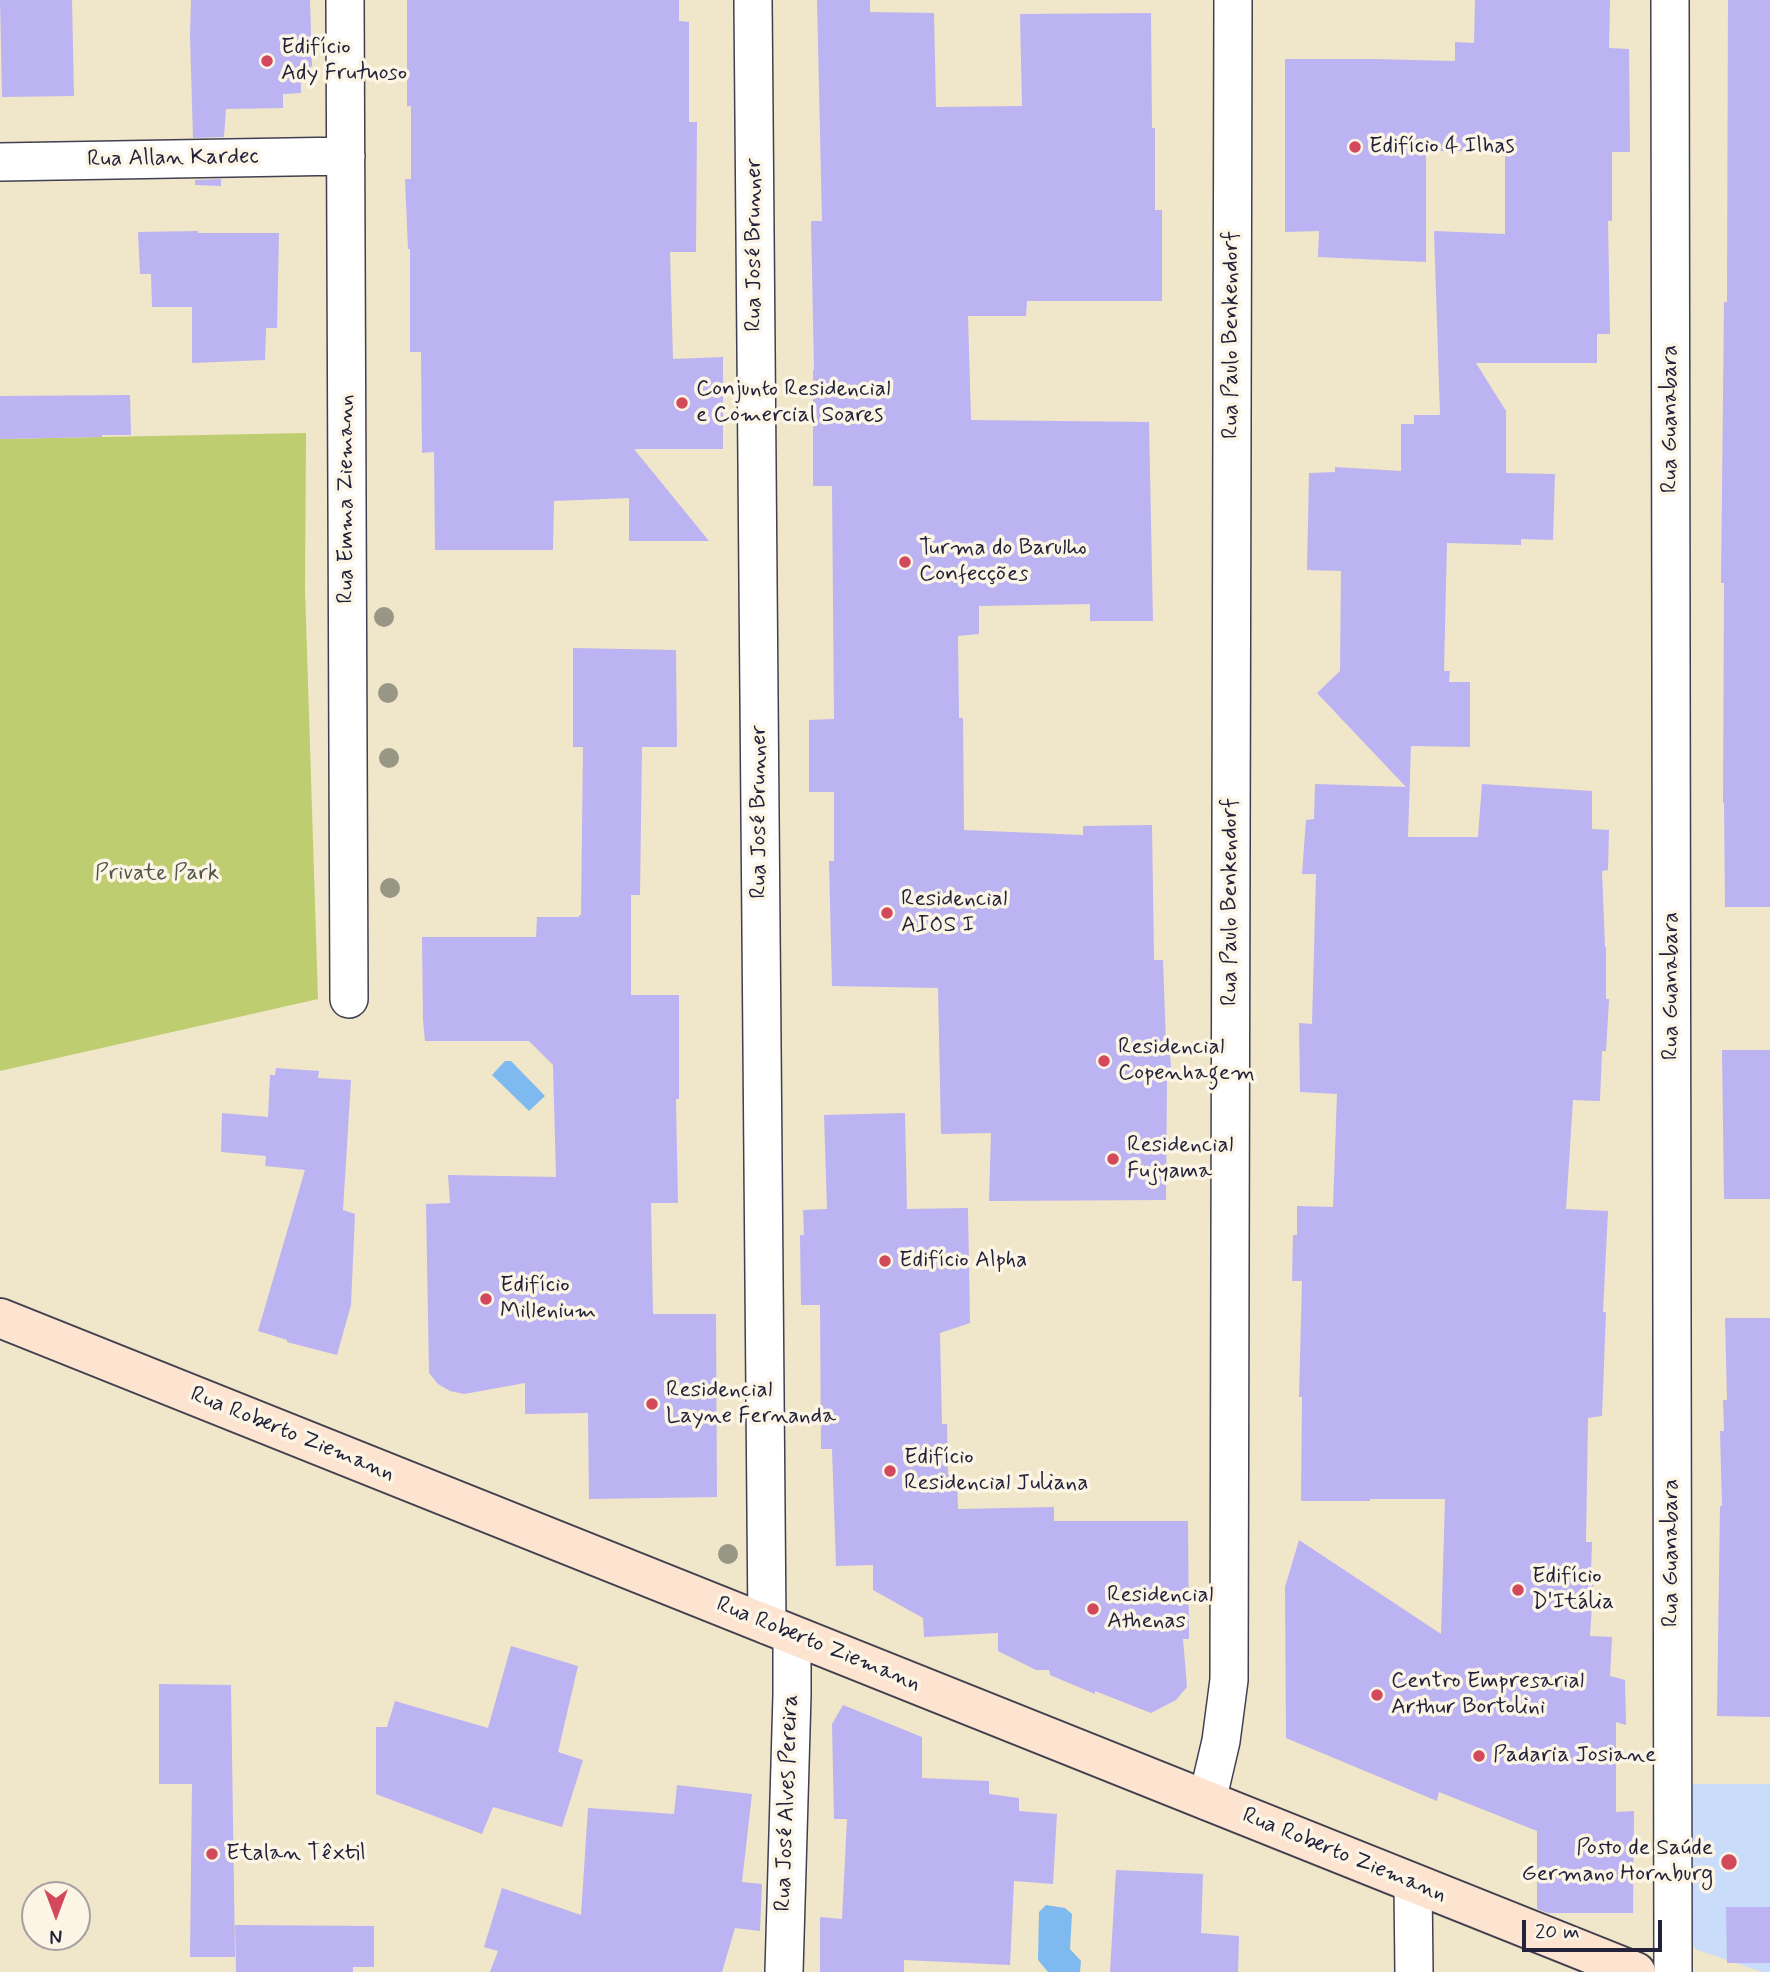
<!DOCTYPE html>
<html>
<head>
<meta charset="utf-8">
<style>
	body { margin:0 }
	#map { position:relative; width:1770px; height:1972px; overflow:hidden; background:#f0e6c9; font-family:Mynerve,sans-serif }
	canvas { display:block }
	.north { position:absolute; left:21px; top:1881px; width:70px; height:70px; box-sizing:border-box; background:#fcf5e5; border:2px solid #a5a1a1; border-radius:50%; rotate:180deg; font-size:19px; font-weight:700; line-height:28px; text-align:center; color:#22223b }
	.north::after { content:''; display:block; margin:auto; width:24px; height:32px; background:#d1495b; clip-path:polygon(50% 0,100% 100%,50% 72%,0 100%) }
	.scale { position:absolute; left:1522px; top:1920px; width:140px; height:32px; box-sizing:border-box; border:4px solid #22223b; border-top:0; padding-left:9px; font-size:21px; line-height:24px; white-space:nowrap; color:#22223b; -webkit-text-stroke:5px #fcf5e5; paint-order:stroke }
</style>
</head>
<body>
<div id="map">
<canvas width="1770" height="1972"></canvas>
<div class="north">N</div>
<div class="scale">20 m</div>
</div>
<script>
const ctx = document.querySelector('canvas').getContext('2d');
ctx.lineJoin = 'round';
function paint(path, color) { ctx.fillStyle = color; ctx.fill(path, 'evenodd'); }
const toPath = rows => new Path2D(rows.map(r => 'M' + r).join(''));
function trace(path, color, width, dash) { ctx.strokeStyle = color; ctx.lineWidth = width; ctx.lineCap = dash ? 'butt' : 'round'; ctx.setLineDash(dash || []); ctx.stroke(path); }
function label(font, color, halo, rows, align = 'center') {
  ctx.font = font + ' Mynerve,sans-serif'; ctx.lineWidth = 7; ctx.setLineDash([]); ctx.textBaseline = 'middle'; ctx.strokeStyle = halo; ctx.fillStyle = color; for (const [text, x, y, turn = 0] of rows) {
    ctx.save(); ctx.translate(x, y); ctx.rotate((+turn || 0) * Math.PI / 180); ctx.textAlign = isNaN(turn) ? turn : align; if (halo) ctx.strokeText(text, 0, 0); ctx.fillText(text, 0, 0); ctx.restore();
  }
}
paint(toPath([
	[1688,1784,1770,1784,1770,1972,1762,1972,1698,1950,1691,1945]
]), '#c9dcf9');
paint(toPath([
	[306,433,305,589,318,999,0,1071,0,439]
]), '#bdcd70');
paint(toPath([
	[505,1061,511,1061,545,1096,529,1111,492,1075],
	[1046,1905,1065,1908,1072,1914,1070,1949,1081,1961,1080,1972,1048,1972,1038,1960,1039,1912]
]), '#7eb9f0');
paint(toPath([
	[0,0,72,0,74,96,2,97],
	[191,0,310,0,312,66,301,81,301,93,283,94,283,108,226,109,224,137,193,138,190,36],
	[407,0,679,0,679,21,689,22,689,122,697,122,696,252,670,252,673,359,723,357,723,449,634,449,709,541,629,541,629,498,554,501,553,550,435,550,434,452,422,453,421,352,410,352,410,249,408,249,405,179,411,179,411,106,407,106],
	[817,0,870,0,870,12,934,13,936,107,1022,106,1020,14,1151,13,1152,128,1155,128,1155,210,1162,210,1162,301,1027,301,1026,316,968,316,971,420,1149,422,1153,621,1090,621,1090,604,979,606,979,634,958,636,959,718,963,718,964,830,1083,835,1083,826,1152,825,1154,960,1163,960,1166,1043,1169,1043,1172,1079,1167,1079,1166,1200,989,1201,991,1133,941,1134,938,988,832,986,829,861,834,861,834,792,809,792,809,720,834,719,832,486,813,486,813,370,814,370,811,221,822,221],
	[1475,0,1610,0,1609,48,1629,49,1630,152,1612,152,1612,221,1608,221,1610,334,1597,334,1597,363,1476,363,1506,411,1506,473,1555,474,1553,540,1521,539,1521,545,1447,543,1444,671,1450,671,1449,682,1470,682,1470,747,1411,746,1408,837,1478,837,1482,784,1592,791,1592,829,1609,830,1608,870,1602,871,1605,947,1606,947,1606,999,1609,999,1606,1051,1602,1051,1600,1101,1573,1100,1566,1209,1608,1211,1603,1312,1606,1312,1602,1416,1588,1418,1586,1542,1592,1542,1591,1571,1594,1574,1590,1636,1612,1637,1610,1676,1625,1680,1626,1725,1616,1722,1616,1812,1634,1811,1633,1913,1548,1913,1537,1909,1537,1831,1439,1792,1437,1801,1286,1738,1285,1587,1299,1540,1441,1634,1445,1499,1370,1499,1370,1501,1301,1501,1302,1397,1299,1397,1302,1281,1292,1281,1293,1235,1297,1235,1297,1206,1333,1207,1337,1094,1300,1092,1299,1023,1312,1024,1316,874,1302,874,1306,820,1314,819,1315,784,1406,787,1317,693,1340,671,1341,571,1307,570,1309,473,1335,472,1335,467,1401,471,1401,424,1414,424,1414,415,1440,415,1434,231,1505,234,1505,151,1426,151,1426,262,1318,257,1319,231,1285,232,1285,59,1374,59,1455,61,1455,42,1474,43],
	[1728,0,1770,0,1770,907,1725,907,1724,803,1723,803,1724,583,1721,583,1724,302,1727,302],
	[221,179,221,186,195,185,195,180],
	[198,231,198,233,279,233,277,328,266,328,265,360,192,363,192,307,152,307,151,274,140,274,138,232],
	[130,395,131,435,102,435,102,437,0,439,0,396],
	[573,648,676,650,677,747,642,747,640,895,631,895,631,995,679,995,679,1099,676,1099,678,1203,651,1203,653,1314,716,1314,717,1497,589,1499,588,1413,525,1414,525,1383,464,1394,450,1391,438,1384,429,1373,426,1204,450,1203,448,1175,556,1177,553,1065,529,1041,425,1041,423,1020,422,937,536,937,537,917,579,917,579,915,581,915,583,747,573,747],
	[1722,1050,1770,1050,1770,1199,1724,1199],
	[276,1068,319,1071,318,1078,351,1080,343,1210,355,1214,351,1305,337,1355,287,1342,287,1340,258,1331,305,1170,265,1166,266,1156,221,1152,222,1113,268,1117,270,1075,275,1075],
	[905,1113,907,1209,968,1208,970,1323,940,1333,942,1424,947,1424,948,1475,957,1475,958,1509,1054,1507,1054,1521,1188,1521,1189,1639,1183,1639,1187,1687,1176,1700,1151,1713,1095,1691,1095,1694,1050,1675,1049,1670,1036,1670,998,1651,998,1633,924,1637,923,1618,873,1590,873,1565,836,1566,832,1449,821,1449,820,1305,801,1305,800,1235,804,1235,803,1210,827,1209,824,1115],
	[1725,1318,1770,1318,1770,1717,1717,1716,1720,1506,1722,1506,1720,1431,1724,1431,1723,1400,1727,1400],
	[511,1646,578,1666,558,1752,583,1760,562,1827,493,1807,482,1834,376,1794,376,1727,387,1727,395,1701,488,1728],
	[159,1684,231,1685,235,1957,190,1957,192,1784,159,1784],
	[843,1705,922,1737,922,1778,989,1781,989,1794,1019,1798,1019,1811,1057,1814,1053,1884,1014,1881,1010,1965,904,1960,904,1972,820,1972,820,1917,842,1919,847,1819,834,1819,832,1724],
	[677,1785,752,1794,742,1882,762,1884,760,1931,735,1928,722,1972,490,1972,498,1951,484,1947,502,1888,581,1915,588,1808,674,1814],
	[1116,1870,1203,1874,1201,1933,1239,1936,1238,1972,1110,1972],
	[1726,1907,1770,1907,1770,1963,1727,1963],
	[235,1925,374,1926,374,1967,353,1967,353,1972,236,1972]
]), '#bcb3f2');
const minor = toPath([
	[345,0,349,999],
	[753,0,767,1625],
	[1670,0,1673,1972],
	[0,162,346,156],
	[1207,1801,1221,1741,1229,1680,1233,0],
	[1413,1884,1414,1972],
	[784,1972,792,1695,792,1635]
]);
const secondary = toPath([
	[0,1318,1636,1972]
]);
trace(minor, '#413f50', 40);
trace(secondary, '#413f50', 42);
trace(minor, '#fff', 37);
trace(secondary, '#fde4d1', 38);
ctx.fillStyle = '#989684';
for (const [x, y] of [
	[384,617],
	[388,693],
	[389,758],
	[390,888],
	[728,1554]
]) { ctx.beginPath(); ctx.arc(x, y, 10, 0, 2 * Math.PI); ctx.fill(); }
for (const [x, y, r, color] of [
	[267,61,7,"#d1495b"],
	[1355,147,7,"#d1495b"],
	[682,403,7,"#d1495b"],
	[905,562,7,"#d1495b"],
	[887,913,7,"#d1495b"],
	[1104,1061,7,"#d1495b"],
	[1113,1159,7,"#d1495b"],
	[885,1261,7,"#d1495b"],
	[486,1299,7,"#d1495b"],
	[652,1404,7,"#d1495b"],
	[890,1471,7,"#d1495b"],
	[1518,1590,7,"#d1495b"],
	[1093,1609,7,"#d1495b"],
	[1377,1695,7,"#d1495b"],
	[1479,1756,7,"#d1495b"],
	[212,1854,7,"#d1495b"],
	[1729,1862,9,"#d1495b"]
]) { const dot = new Path2D(); dot.arc(x, y, r, 0, 2 * Math.PI); ctx.fillStyle = color; ctx.fill(dot); trace(dot, '#fcf5e5', 2.5); }
label('23px', '#22223b', '#fcf5e5', [
	["Edifício",281,48],
	["Ady Frutuoso",281,74],
	["Edifício 4 Ilhas",1369,147],
	["Conjunto Residencial",696,390],
	["e Comercial Soares",696,416],
	["Turma do Barulho",919,549],
	["Confecções",919,575],
	["Residencial",901,900],
	["AIOS I",901,926],
	["Residencial",1118,1048],
	["Copenhagem",1118,1074],
	["Residencial",1127,1146],
	["Fujyama",1127,1172],
	["Edifício Alpha",899,1261],
	["Edifício",500,1286],
	["Millenium",500,1312],
	["Residencial",666,1391],
	["Layne Fernanda",666,1417],
	["Edifício",904,1458],
	["Residencial Juliana",904,1484],
	["Edifício",1532,1577],
	["D'Itália",1532,1603],
	["Residencial",1107,1596],
	["Athenas",1107,1622],
	["Centro Empresarial",1391,1682],
	["Arthur Bortolini",1391,1708],
	["Padaria Josiane",1493,1756],
	["Posto de Saúde",1713,1849,"right"],
	["Germano Hornburg",1713,1875,"right"],
	["Etalan Têxtil",226,1854]
], 'left');
label('23px', '#22223b', '#fcf5e5', [
	["Rua Allan Kardec",173,159,-1],
	["Rua José Brunner",755,245,-90],
	["Rua Paulo Benkendorf",1232,335,-90],
	["Rua Guanabara",1671,419,-90],
	["Rua Emma Ziemann",347,499,-90],
	["Rua José Brunner",760,812,-90],
	["Rua Paulo Benkendorf",1231,902,-90],
	["Rua Guanabara",1672,986,-90],
	["Rua Roberto Ziemann",292,1435,22],
	["Rua Guanabara",1672,1553,-90],
	["Rua Roberto Ziemann",818,1645,22],
	["Rua José Alves Pereira",788,1803,-88],
	["Rua Roberto Ziemann",1344,1856,22]
]);
label('23px', '#50554b', '#fcf5e5', [
	["Private Park",157,874]
]);
</script>
</body>
</html>
